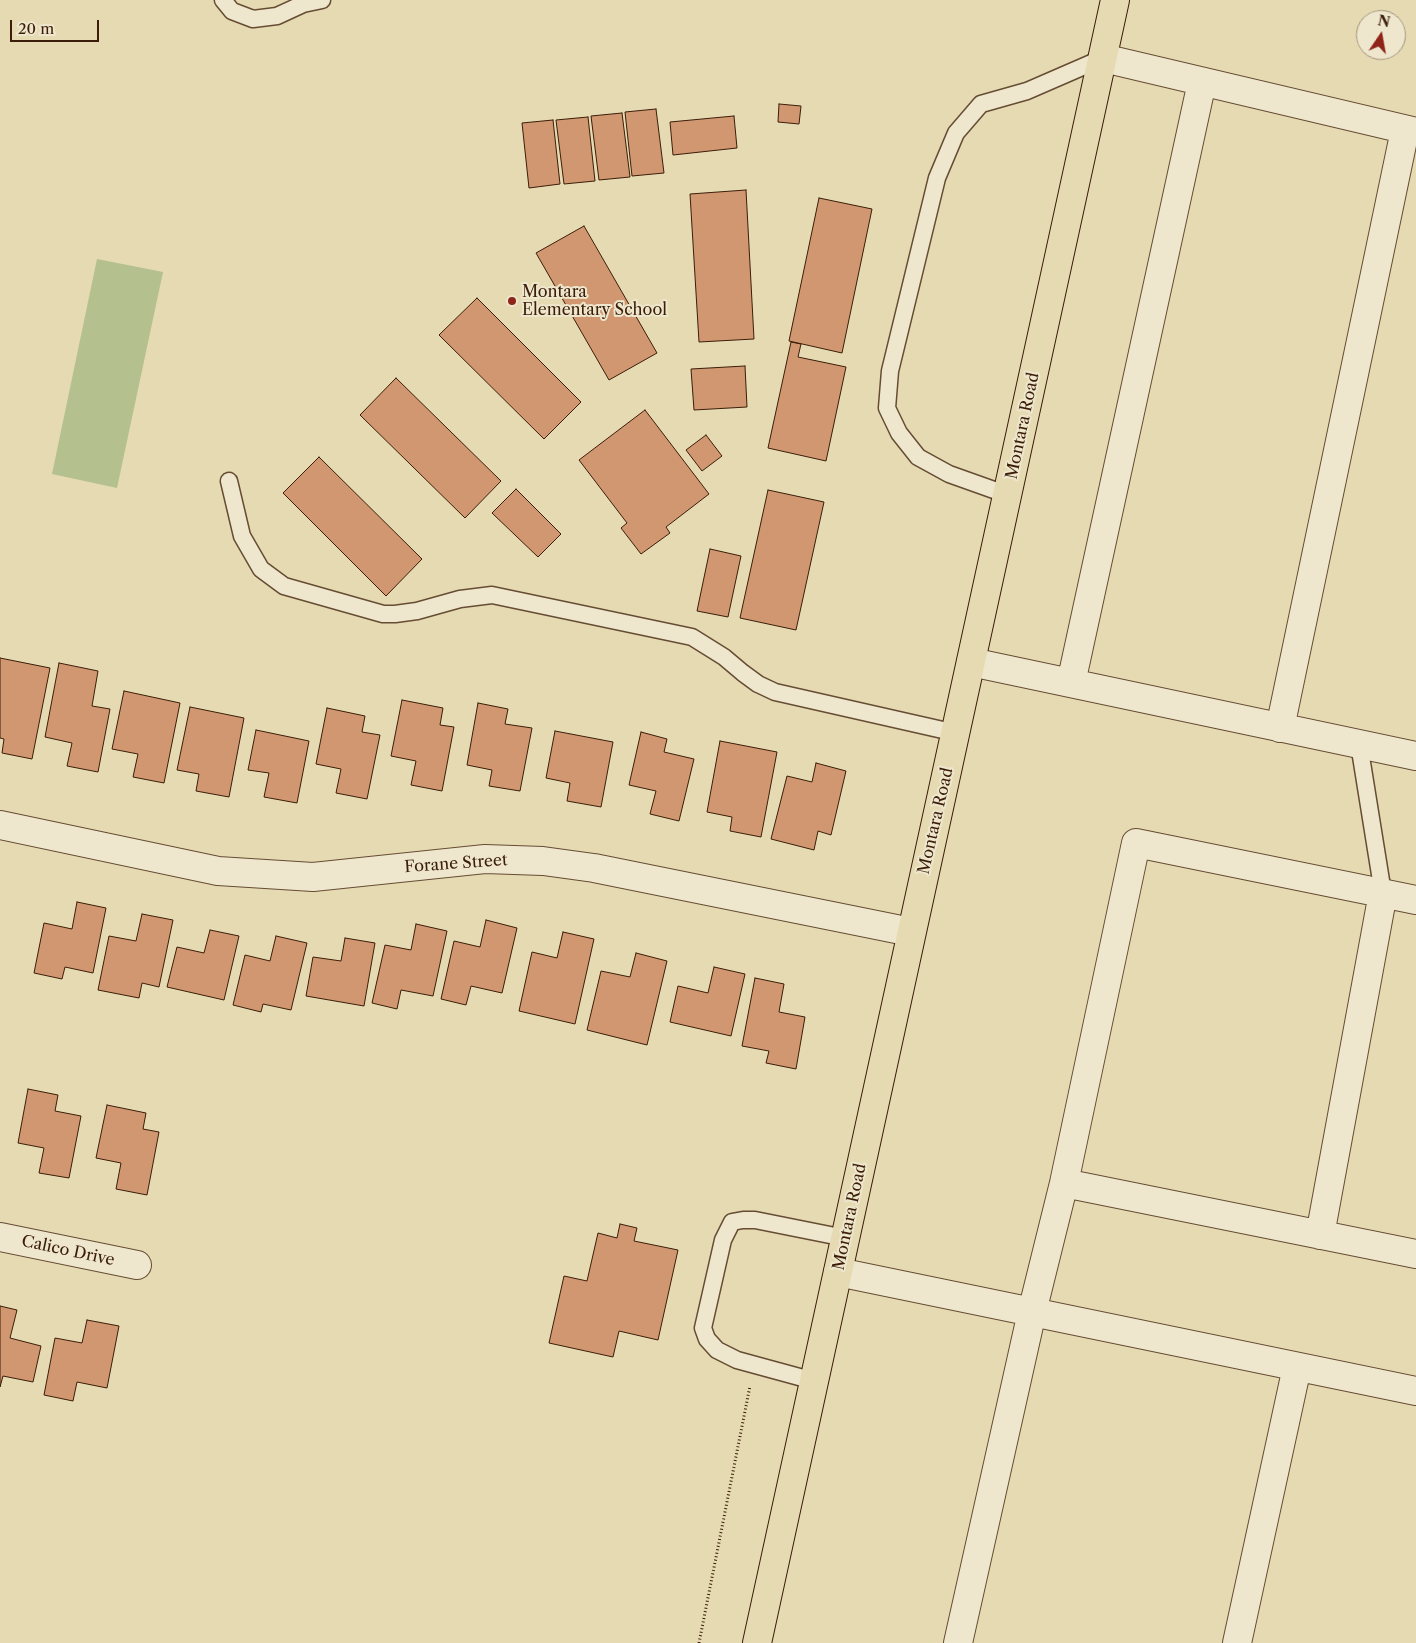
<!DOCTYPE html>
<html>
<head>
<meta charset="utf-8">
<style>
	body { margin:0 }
	#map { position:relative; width:1416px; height:1643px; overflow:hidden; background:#e5dab2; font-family:"Libre Caslon Text",serif }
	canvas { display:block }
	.north { position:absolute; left:1356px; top:10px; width:50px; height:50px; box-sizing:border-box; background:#eee7cd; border:1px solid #a6967f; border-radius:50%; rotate:12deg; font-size:14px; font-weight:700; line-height:20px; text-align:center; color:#3b1d09 }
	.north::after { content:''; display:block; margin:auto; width:18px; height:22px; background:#8f2418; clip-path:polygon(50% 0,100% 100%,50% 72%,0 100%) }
	.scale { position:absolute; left:10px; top:20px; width:89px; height:22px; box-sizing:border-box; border:2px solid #3b1d09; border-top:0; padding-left:6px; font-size:15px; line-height:18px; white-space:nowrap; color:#3b1d09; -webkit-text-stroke:4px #eee7cd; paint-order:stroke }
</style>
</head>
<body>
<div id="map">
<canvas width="1416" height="1643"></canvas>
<div class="north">N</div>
<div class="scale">20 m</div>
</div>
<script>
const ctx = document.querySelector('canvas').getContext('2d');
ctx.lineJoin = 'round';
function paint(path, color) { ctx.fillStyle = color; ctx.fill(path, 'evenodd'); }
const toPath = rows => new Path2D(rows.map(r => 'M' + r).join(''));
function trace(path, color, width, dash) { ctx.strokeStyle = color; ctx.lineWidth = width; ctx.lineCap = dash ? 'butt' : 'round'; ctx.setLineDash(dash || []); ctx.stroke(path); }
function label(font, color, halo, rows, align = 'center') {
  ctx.font = font + ' "Libre Caslon Text",serif'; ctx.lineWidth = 4; ctx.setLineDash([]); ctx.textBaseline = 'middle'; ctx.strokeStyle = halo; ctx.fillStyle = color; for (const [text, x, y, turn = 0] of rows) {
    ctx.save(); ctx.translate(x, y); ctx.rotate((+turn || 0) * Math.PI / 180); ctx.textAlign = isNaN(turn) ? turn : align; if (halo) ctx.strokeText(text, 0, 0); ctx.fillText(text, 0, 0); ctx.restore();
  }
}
paint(toPath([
	[97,259,163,272,117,488,52,474]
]), '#b4c08d');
const building = toPath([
	[779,104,801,106,799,124,778,122,779,104],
	[656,109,664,173,632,176,625,112,656,109],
	[622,113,630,177,599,180,591,116,622,113],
	[734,116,737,148,673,155,670,122,734,116],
	[588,117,595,181,564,184,556,120,588,117],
	[553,120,560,184,529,188,522,123,553,120],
	[746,190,754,339,699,342,690,194,746,190],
	[819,198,872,209,842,353,789,341,819,198],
	[584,226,657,353,609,380,536,253,584,226],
	[477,298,581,402,544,439,439,335,477,298],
	[791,342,801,344,798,357,846,367,826,461,768,448,791,342],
	[745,366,747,407,694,410,691,369,745,366],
	[396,378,501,481,465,518,360,415,396,378],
	[645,410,709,494,666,527,670,533,641,554,621,528,627,523,579,460,645,410],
	[706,435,722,456,702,471,686,450,706,435],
	[319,457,422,559,386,596,283,493,319,457],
	[516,489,561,534,538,557,492,513,516,489],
	[768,490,824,502,796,630,740,618,768,490],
	[710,549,741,556,728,617,697,611,710,549],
	[0,658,50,668,32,759,2,753,4,739,0,738,0,658],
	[59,663,98,671,92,706,110,709,98,772,67,766,72,743,45,737,59,663],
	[124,691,180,703,164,783,133,777,138,754,112,749,124,691],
	[402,700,443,708,440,725,454,727,442,791,411,785,416,761,391,756,402,700],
	[478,703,508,709,505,724,532,728,520,791,489,786,492,770,467,765,478,703],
	[190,707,244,718,229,797,196,791,199,774,177,770,190,707],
	[327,708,365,716,362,732,380,735,367,799,336,793,341,769,316,764,327,708],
	[256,730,309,741,297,803,264,797,269,773,248,770,256,730],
	[555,731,613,742,601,807,567,801,570,783,546,778,555,731],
	[641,732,667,739,664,752,694,759,679,821,650,814,656,791,629,785,641,732],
	[720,741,777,752,761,837,730,831,732,817,707,812,720,741],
	[816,763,846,771,831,835,818,831,814,850,771,839,787,776,812,782,816,763],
	[77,902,106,908,93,973,65,967,62,979,34,973,44,923,72,929,77,902],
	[142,914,173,920,159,987,142,983,139,998,98,990,109,936,136,941,142,914],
	[486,920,517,928,502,993,471,986,466,1005,441,999,454,941,480,947,486,920],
	[416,924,447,931,433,996,401,990,397,1009,372,1003,385,945,411,950,416,924],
	[210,930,239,936,224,1000,167,987,177,947,204,953,210,930],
	[563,932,594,939,575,1024,519,1011,532,952,557,958,563,932],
	[276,936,307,943,291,1010,263,1004,261,1012,233,1005,245,955,270,961,276,936],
	[345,938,375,943,364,1006,306,996,313,957,341,961,345,938],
	[636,953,667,961,647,1045,587,1030,601,971,630,977,636,953],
	[714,967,745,974,731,1036,670,1022,678,986,708,993,714,967],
	[755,978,784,984,779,1012,805,1017,796,1069,766,1063,769,1051,742,1046,755,978],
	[28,1089,58,1095,55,1111,81,1116,69,1178,39,1173,44,1148,18,1143,28,1089],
	[107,1105,146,1113,143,1129,159,1132,147,1195,116,1189,121,1163,96,1158,107,1105],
	[620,1224,637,1228,634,1241,678,1250,658,1340,619,1331,613,1357,549,1343,564,1276,587,1281,598,1233,617,1238,620,1224],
	[0,1306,17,1310,10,1338,41,1346,33,1382,3,1376,0,1387,0,1306],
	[87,1320,119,1326,107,1388,77,1382,73,1401,44,1395,55,1338,82,1343,87,1320]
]);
paint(building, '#d09770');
trace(building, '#3b1d09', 1);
const service = toPath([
	[223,0,232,11,253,19,277,16,303,4,322,0],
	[229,481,242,536,261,569,284,586,383,614,395,614,417,611,460,599,492,595,692,637,724,657,743,673,758,684,775,692,956,733],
	[1008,495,949,474,918,457,899,433,887,408,890,371,937,178,956,133,981,104,1027,91,1103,58],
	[1359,744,1383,893],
	[814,1381,737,1360,717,1350,707,1339,703,1328,723,1240,732,1222,743,1220,755,1220,845,1238]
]);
const minor = toPath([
	[1103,58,1416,132],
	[971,662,1416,756],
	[1071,683,1202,82],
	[1280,728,1405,130],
	[0,825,218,871,313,877,485,859,543,861,594,868,911,932],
	[1064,1183,1416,1254],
	[1320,1235,1383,893],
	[0,1237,137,1265],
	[838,1272,1416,1391],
	[958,1643,1032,1312,1064,1183,1136,843,1416,900],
	[1237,1643,1297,1367]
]);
const primary = toPath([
	[757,1643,1115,0]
]);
trace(service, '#664c33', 19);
trace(minor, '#664c33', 30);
trace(primary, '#3b1d09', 30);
trace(toPath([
	[699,1643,750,1386]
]), '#3b1d09', 3, [1, 2.5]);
trace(service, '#eee7cd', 16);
trace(minor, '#eee7cd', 28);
trace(primary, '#e5dab2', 28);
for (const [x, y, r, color] of [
	[512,301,5,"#8f2418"]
]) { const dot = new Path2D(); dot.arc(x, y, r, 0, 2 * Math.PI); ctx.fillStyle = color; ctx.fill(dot); trace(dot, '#eee7cd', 2); }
label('16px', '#3b1d09', '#eee7cd', [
	["Montara",522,292],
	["Elementary School",522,310]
], 'left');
label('16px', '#3b1d09', '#eee7cd', [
	["Montara Road",1023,426,-78],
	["Montara Road",936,821,-77],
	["Forane Street",456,864,-4],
	["Montara Road",850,1217,-78],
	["Calico Drive",68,1251,12]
]);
</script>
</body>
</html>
